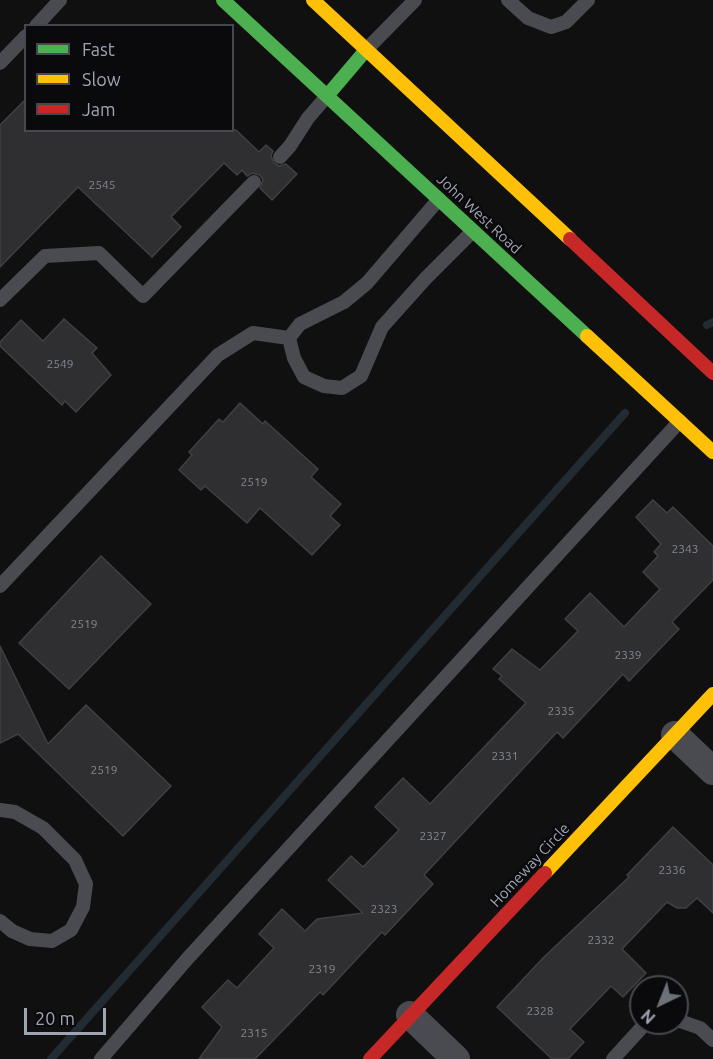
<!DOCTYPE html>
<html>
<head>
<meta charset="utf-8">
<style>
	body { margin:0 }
	#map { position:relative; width:713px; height:1059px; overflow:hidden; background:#101010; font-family:Ubuntu,sans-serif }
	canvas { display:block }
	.legend { position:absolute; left:24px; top:24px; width:210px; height:108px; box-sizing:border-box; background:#0a0a0c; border:2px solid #46484f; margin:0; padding:8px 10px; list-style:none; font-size:18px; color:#9fa5b3 }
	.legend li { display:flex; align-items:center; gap:12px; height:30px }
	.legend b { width:30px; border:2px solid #46484f }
	.north { position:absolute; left:629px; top:975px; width:60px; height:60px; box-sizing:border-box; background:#0a0a0c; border:2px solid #46484f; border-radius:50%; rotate:223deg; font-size:16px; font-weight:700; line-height:24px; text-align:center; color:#9fa5b3 }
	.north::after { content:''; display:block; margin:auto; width:21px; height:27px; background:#6d717a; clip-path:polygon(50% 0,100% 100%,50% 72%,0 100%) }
	.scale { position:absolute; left:24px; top:1008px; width:82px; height:27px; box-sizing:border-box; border:3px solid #9fa5b3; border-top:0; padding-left:8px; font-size:18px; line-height:21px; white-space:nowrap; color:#9fa5b3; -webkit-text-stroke:4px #0a0a0c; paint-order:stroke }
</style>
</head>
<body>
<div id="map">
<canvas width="713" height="1059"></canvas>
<ul class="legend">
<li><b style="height:8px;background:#4caf50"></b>Fast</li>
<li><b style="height:8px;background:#ffc107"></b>Slow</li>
<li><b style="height:8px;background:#c62828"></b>Jam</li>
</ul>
<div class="north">N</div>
<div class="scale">20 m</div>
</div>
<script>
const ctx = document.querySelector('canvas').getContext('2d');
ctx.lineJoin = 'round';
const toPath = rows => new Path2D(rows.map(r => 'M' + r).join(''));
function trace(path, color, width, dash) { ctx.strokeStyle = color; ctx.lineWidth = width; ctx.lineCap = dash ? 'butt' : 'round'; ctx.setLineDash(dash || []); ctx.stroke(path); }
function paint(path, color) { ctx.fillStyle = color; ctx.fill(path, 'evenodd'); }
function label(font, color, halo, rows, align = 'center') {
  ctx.font = font + ' Ubuntu,sans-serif'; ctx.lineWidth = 5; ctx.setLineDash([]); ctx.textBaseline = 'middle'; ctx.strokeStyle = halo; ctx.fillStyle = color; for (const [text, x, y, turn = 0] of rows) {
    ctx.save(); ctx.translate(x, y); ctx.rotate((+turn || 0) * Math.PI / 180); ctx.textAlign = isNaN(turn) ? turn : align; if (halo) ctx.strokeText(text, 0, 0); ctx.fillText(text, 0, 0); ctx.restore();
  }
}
trace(toPath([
	[707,325,713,322],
	[51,1059,625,413]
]), '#232b32', 8);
const building = toPath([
	[26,99,26,130,236,130,259,152,266,145,273,151,271,156,274,163,279,166,286,164,297,174,272,200,260,188,263,180,260,175,252,173,247,176,242,170,237,175,224,163,171,217,181,227,152,257,78,187,0,267,0,125,26,99],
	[64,319,97,348,92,353,111,375,76,412,65,401,62,405,0,346,0,342,21,320,43,341,64,319],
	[240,403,263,424,265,421,318,469,311,477,341,504,330,516,340,525,312,555,260,508,247,523,205,486,201,490,179,470,192,455,189,452,219,419,223,422,240,403],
	[653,500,667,513,673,507,713,546,713,580,672,622,679,629,629,681,623,674,563,738,557,732,424,875,433,884,385,935,382,932,323,995,320,992,255,1059,199,1059,222,1027,202,1007,228,980,237,988,274,948,259,934,282,909,305,931,317,919,363,913,328,880,351,856,363,867,399,830,375,807,403,778,430,804,526,703,499,679,502,676,493,669,512,649,540,670,578,631,565,619,590,593,624,627,660,589,643,572,658,556,654,552,661,544,636,517,653,500],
	[101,556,151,604,69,689,19,643,101,556],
	[0,646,48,744,86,705,171,786,123,836,18,734,0,743,0,646],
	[673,827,713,865,713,913,697,898,686,908,677,908,667,902,622,949,646,973,623,997,611,986,570,1029,584,1042,568,1059,552,1059,497,1007,544,957,629,877,627,875,673,827]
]);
paint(building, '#2f2f31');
trace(building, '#3e4044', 1.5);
trace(toPath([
	[508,0,528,18,551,27,566,22,588,0],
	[36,26,60,0],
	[366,50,415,0],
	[0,63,26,36],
	[280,157,290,146,308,118,327,96],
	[439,199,367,283,344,302,300,324,289,338,294,358,304,377,324,386,342,388,361,376,382,327,426,278,473,231],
	[0,300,45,256,99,253,143,296,254,182],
	[0,586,218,355,253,333,289,338],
	[0,810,15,812,43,828,75,860,86,884,83,907,71,930,52,941,30,939,12,931,0,921],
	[677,1020,700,1028,713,1040],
	[101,1059,188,958,680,421],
	[613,1059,644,1025,651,1023]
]), '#4a4b50', 14);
trace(toPath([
	[675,735,713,771],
	[410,1015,456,1059]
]), '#4a4b50', 28);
trace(toPath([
	[223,0,587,336],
	[327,96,366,50]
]), '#4caf50', 14);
trace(toPath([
	[313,0,570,239],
	[587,336,713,452],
	[545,873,713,694]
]), '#ffc107', 14);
trace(toPath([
	[570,239,713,373],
	[370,1059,545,873]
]), '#c62828', 14);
label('12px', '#838892', null, [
	["2545",102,185],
	["2549",60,364],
	["2519",254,482],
	["2343",685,549],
	["2519",84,624],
	["2339",628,655],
	["2335",561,711],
	["2331",505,756],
	["2519",104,770],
	["2327",433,836],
	["2336",672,870],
	["2323",384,909],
	["2332",601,940],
	["2319",322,969],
	["2328",540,1011],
	["2315",254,1033]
]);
label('15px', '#9fa5b3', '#0a0a0c', [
	["John West Road",479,214,43],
	["Homeway Circle",530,865,-47]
]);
</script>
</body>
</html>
